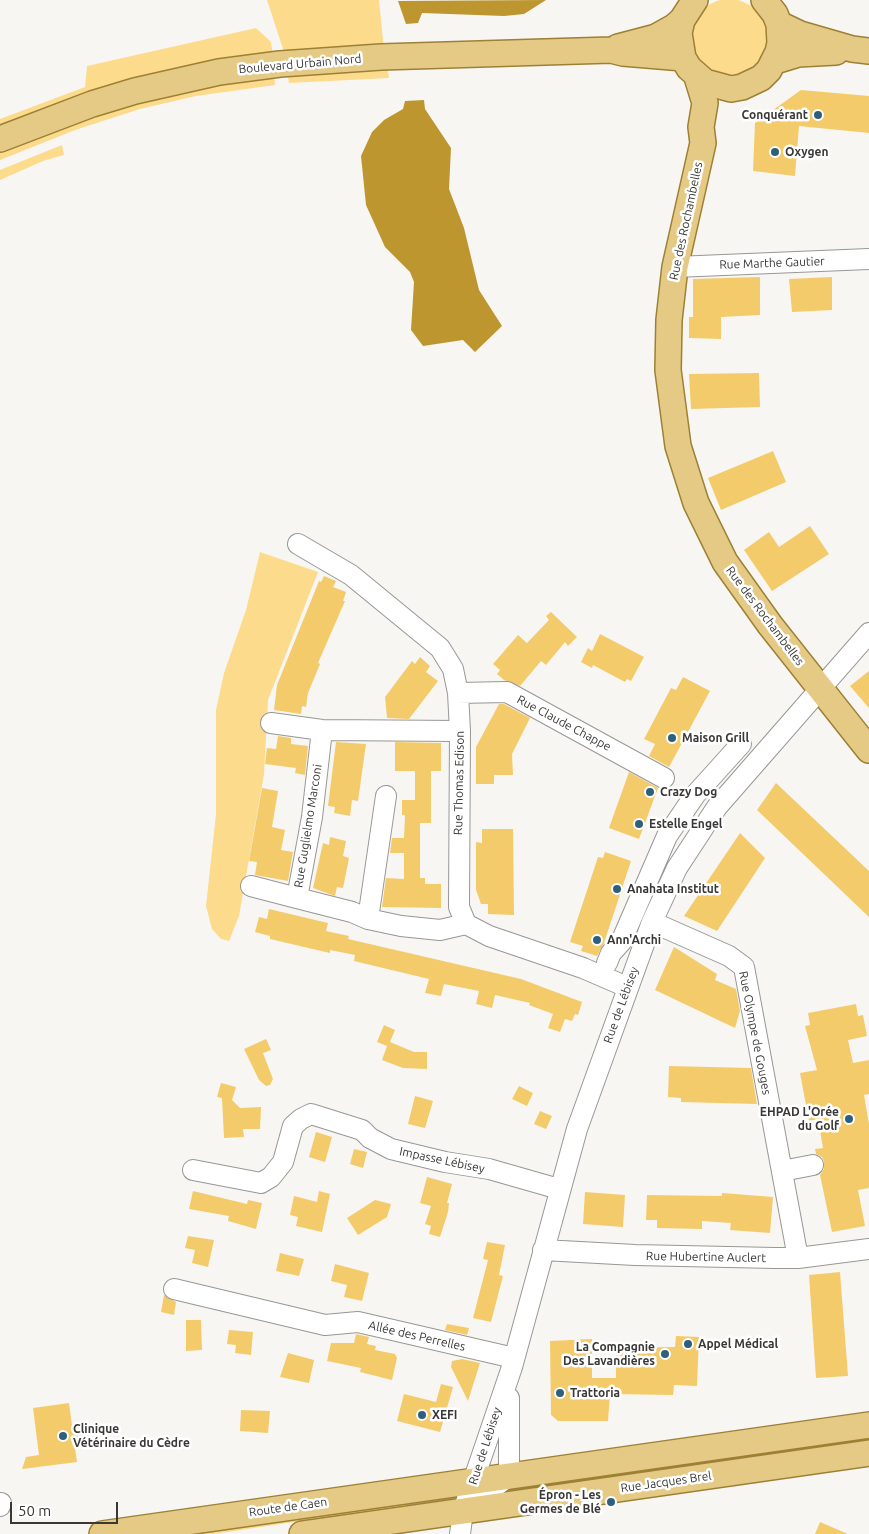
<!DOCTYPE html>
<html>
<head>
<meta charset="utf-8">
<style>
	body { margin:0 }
	#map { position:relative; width:869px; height:1534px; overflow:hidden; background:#f8f6f3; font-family:Ubuntu,sans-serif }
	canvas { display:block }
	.scale { position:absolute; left:10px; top:1502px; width:108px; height:22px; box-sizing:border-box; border:2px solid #393837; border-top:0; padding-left:6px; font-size:15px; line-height:18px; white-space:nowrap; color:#393837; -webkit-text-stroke:4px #fff; paint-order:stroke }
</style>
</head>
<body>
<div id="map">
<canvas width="869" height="1534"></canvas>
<div class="scale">50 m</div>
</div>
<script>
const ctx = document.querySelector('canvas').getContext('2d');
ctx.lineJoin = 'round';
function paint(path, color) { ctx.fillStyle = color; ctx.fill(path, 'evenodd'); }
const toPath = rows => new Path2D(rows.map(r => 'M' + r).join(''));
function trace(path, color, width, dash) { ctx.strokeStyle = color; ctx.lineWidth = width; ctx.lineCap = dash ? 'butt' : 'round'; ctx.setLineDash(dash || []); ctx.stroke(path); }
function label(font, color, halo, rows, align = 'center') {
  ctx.font = font + ' Ubuntu,sans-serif'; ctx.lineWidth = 5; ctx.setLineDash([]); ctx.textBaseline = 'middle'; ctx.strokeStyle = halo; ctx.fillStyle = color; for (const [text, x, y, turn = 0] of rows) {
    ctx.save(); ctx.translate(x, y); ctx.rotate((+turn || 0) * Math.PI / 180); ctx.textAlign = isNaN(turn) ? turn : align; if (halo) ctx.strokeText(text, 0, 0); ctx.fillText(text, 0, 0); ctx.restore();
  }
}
paint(toPath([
	'691 37a38 38 0 1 1 76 0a38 38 0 1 1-76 0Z',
	[267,0,379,0,384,50,284,52],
	[256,28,271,42,273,55,0,130,0,119,85,87,87,66],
	[387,65,389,78,289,83,287,70],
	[274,72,275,85,196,96,140,109,75,130,0,160,0,147,71,119],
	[62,145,64,155,43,161,0,180,0,170],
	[260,552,318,572,268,700,264,774,239,916,229,941,221,939,212,929,206,906,216,814,216,710,224,673,246,610],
	[407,1498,408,1505,214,1534,160,1534]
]), '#fddb8c');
paint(toPath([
	[546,0,524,14,504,16,422,13,418,23,406,24,398,1],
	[424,100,425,109,451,148,449,189,464,228,479,290,502,326,475,352,463,340,423,346,411,330,414,282,410,272,385,247,366,205,361,156,372,132,384,120,403,109,405,101]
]), '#bd962f');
paint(toPath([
	[801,90,869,96,869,133,799,126,795,176,753,171,755,123],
	[760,277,760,315,721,317,721,339,689,338,689,317,693,317,693,279],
	[832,277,832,310,792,312,789,279],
	[759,373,760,407,691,409,689,374],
	[773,451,786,482,721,510,708,478],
	[810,526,829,554,772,591,744,550,769,532,779,547],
	[324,576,336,581,333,587,346,592,343,601,345,601,318,663,320,664,308,693,306,707,302,706,301,714,274,710,277,685,319,581,321,582],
	[551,612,577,637,568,646,565,642,546,665,541,661,520,686,504,680,497,674,500,670,493,664,518,635,527,643,549,620,546,616],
	[600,634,644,657,631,681,627,679,625,682,593,665,592,668,581,662,588,648,592,651],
	[420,657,430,666,426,672,438,681,409,719,387,718,385,697,412,661,415,664],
	[869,671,869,708,850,686],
	[683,677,710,691,669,767,649,756,655,744,644,739,671,688,676,690],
	[499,704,504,704,530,718,512,754,513,775,494,775,494,784,476,784,476,747],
	[278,736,291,738,291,744,308,746,305,775,295,773,296,768,265,764,267,748,276,749],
	[336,742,366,744,358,801,352,800,350,816,334,813,335,807,328,806],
	[395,742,441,743,441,771,431,771,431,823,420,823,420,878,425,878,425,884,441,884,441,908,382,907,386,878,404,879,404,853,390,853,392,838,404,838,405,815,402,815,402,800,415,800,415,771,395,771],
	[629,772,658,788,639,839,609,828],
	[776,783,869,871,869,917,757,810],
	[262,788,278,791,272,827,285,830,281,850,293,852,288,881,255,875,257,862,249,861],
	[482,829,513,829,514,915,488,914,488,904,481,904,476,890,476,842,482,843],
	[740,833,765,858,717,931,684,916],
	[330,837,346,841,343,856,349,858,343,888,337,887,335,896,313,888,323,843,329,845],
	[605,852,631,861,604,943,597,956,581,951,583,946,570,942,598,857,603,858],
	[269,909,328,923,326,931,349,936,348,939,521,979,582,1002,578,1015,575,1014,572,1021,565,1019,560,1032,548,1028,553,1014,529,1005,530,1003,495,995,492,1008,476,1004,479,991,444,984,441,996,425,993,429,979,354,961,355,955,330,950,330,953,270,939,270,936,255,932,259,917,267,919],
	[674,947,717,974,715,980,736,989,740,1011,735,1028,655,990],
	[856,1004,858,1016,863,1015,867,1036,848,1040,853,1063,869,1060,869,1094,864,1095,869,1124,869,1188,858,1190,865,1226,832,1232,820,1175,824,1169,824,1162,822,1157,816,1154,815,1149,823,1148,818,1119,809,1121,800,1073,817,1070,805,1026,810,1025,808,1013],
	[384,1025,395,1030,390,1042,414,1052,427,1052,427,1069,403,1068,382,1060,387,1046,377,1042],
	[266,1039,271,1050,263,1053,273,1079,270,1085,266,1086,259,1080,244,1049],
	[669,1066,751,1068,757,1104,681,1102,681,1098,668,1097],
	[221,1083,236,1087,232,1100,240,1108,261,1107,260,1129,243,1129,244,1137,224,1138,222,1098,217,1097],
	[519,1086,533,1093,527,1106,512,1099],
	[415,1096,433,1101,425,1128,408,1124],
	[540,1111,552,1116,546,1129,534,1124],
	[316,1132,332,1137,325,1162,309,1157],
	[354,1149,367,1152,363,1168,350,1164],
	[427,1177,452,1184,447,1203,449,1203,448,1212,440,1237,429,1234,431,1226,425,1224,431,1206,420,1203],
	[193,1191,247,1204,248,1200,262,1203,256,1229,228,1221,229,1216,189,1209],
	[319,1191,330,1194,322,1232,296,1226,298,1217,290,1215,294,1196,317,1202],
	[585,1192,625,1195,623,1227,583,1224],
	[722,1193,773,1197,770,1233,730,1230,731,1223,702,1221,702,1229,657,1228,657,1220,646,1220,647,1195,722,1196],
	[375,1200,391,1204,387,1217,358,1235,347,1218],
	[188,1236,214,1240,208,1267,192,1263,195,1250,185,1248],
	[487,1242,505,1245,499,1275,503,1276,491,1322,473,1318,488,1260,483,1259],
	[280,1253,304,1259,299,1276,276,1271],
	[335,1264,369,1273,362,1301,344,1297,347,1285,331,1281],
	[840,1272,848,1376,816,1378,809,1275],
	[164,1295,176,1302,174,1315,161,1312],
	[186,1320,201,1320,202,1350,186,1351],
	[447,1324,469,1328,467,1335,445,1330],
	[229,1330,253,1332,251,1355,235,1353,236,1345,227,1344],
	[356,1334,369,1337,367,1344,376,1346,375,1350,395,1354,397,1358,392,1380,360,1372,361,1368,327,1361,331,1343,354,1343],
	[676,1336,699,1337,697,1386,674,1385,673,1395,610,1394,608,1421,558,1421,551,1415,550,1341,592,1339,592,1378,616,1378,616,1348,675,1347],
	[288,1353,314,1360,309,1383,280,1377],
	[462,1359,480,1363,468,1401,451,1367,452,1361],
	[441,1384,453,1387,440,1432,397,1421,404,1394,436,1402],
	[69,1403,72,1425,88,1423,90,1440,74,1442,77,1462,22,1469,26,1457,39,1455,33,1408],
	[241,1410,270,1411,268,1433,240,1431],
	[820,1522,848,1534,815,1534]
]), '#f4cb6a');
const minor = toPath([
	[675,267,869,259],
	[298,544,351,575,440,648,453,669,458,693,460,731,459,907,466,924,489,936,583,968,627,987],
	[458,693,507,692,664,778],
	[271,723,322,730,460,731],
	[322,730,312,817,297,898,352,912,368,919,401,926,440,930,466,924],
	[251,886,297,898],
	[368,919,386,796],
	[652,922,729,956,744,967,798,1258],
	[607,963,611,953,621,942,667,836,695,795,741,744],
	[193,1170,261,1183,271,1177,283,1162,293,1126,301,1119,311,1114,362,1130,370,1138,391,1149,445,1162,489,1169,559,1189],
	[782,1171,813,1165],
	[543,1250,635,1255,775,1258,798,1258,869,1249],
	[174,1289,325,1325,358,1322,514,1358],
	[0,1506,1,1503],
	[463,1511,509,1476,509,1398],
	[460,1534,463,1511,512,1367,577,1129,652,922,677,868,717,807,869,633]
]);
const major = toPath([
	[695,0,682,20,679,33,683,58,689,68,705,82,731,89,742,87,761,78,769,70,778,52,780,43,779,24,775,14,764,0],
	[779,24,800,34,852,49,869,51],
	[618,47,656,37,674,27,682,20],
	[775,61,798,54,836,52],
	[697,77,705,103,701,127,703,143,675,267,669,320,668,370,678,446,696,503,725,562,770,625,869,750],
	[0,139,92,104,135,91,219,72,280,64,381,57,611,50,623,53,683,58],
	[102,1534,869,1425],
	[302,1534,869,1453]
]);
trace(minor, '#989795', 22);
trace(major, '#9d8034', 28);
trace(minor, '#fff', 20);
trace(major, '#e5ca85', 25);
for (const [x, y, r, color] of [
	[818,115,5,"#2e607d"],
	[775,152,5,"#2e607d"],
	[672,738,5,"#2e607d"],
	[650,792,5,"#2e607d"],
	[639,824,5,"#2e607d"],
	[617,889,5,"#2e607d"],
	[597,940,5,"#2e607d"],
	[849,1119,5,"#2e607d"],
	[688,1344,5,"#2e607d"],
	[665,1354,5,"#2e607d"],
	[560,1393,5,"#2e607d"],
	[422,1415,5,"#2e607d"],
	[63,1436,5,"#2e607d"],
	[611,1502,5,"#2e607d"]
]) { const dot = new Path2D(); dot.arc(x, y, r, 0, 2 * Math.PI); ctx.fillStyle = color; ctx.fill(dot); trace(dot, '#fff', 2); }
label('12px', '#393837', '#fff', [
	["Boulevard Urbain Nord",300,64,-5],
	["Rue des Rochambelles",686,221,-78],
	["Rue Marthe Gautier",772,263,-2],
	["Rue des Rochambelles",765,616,53],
	["Rue Claude Chappe",564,723,28],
	["Rue Thomas Edison",459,783,-89],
	["Rue Guglielmo Marconi",308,826,-81],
	["Rue de Lébisey",621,1005,-70],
	["Rue Olympe de Gouges",755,1033,79],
	["Impasse Lébisey",442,1160,12],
	["Rue Hubertine Auclert",706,1257,1],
	["Allée des Perrelles",417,1336,13],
	["Rue de Lébisey",485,1446,-72],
	["Rue Jacques Brel",666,1482,-8],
	["Route de Caen",288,1507,-8]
]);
label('bold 12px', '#393837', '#fff', [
	["Conquérant",808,115,"right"],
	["Oxygen",785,152],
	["Maison Grill",682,738],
	["Crazy Dog",660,792],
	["Estelle Engel",649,824],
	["Anahata Institut",627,889],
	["Ann'Archi",607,940],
	["EHPAD L'Orée",839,1112,"right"],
	["du Golf",839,1126,"right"],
	["Appel Médical",698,1344],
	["La Compagnie",655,1347,"right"],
	["Des Lavandières",655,1361,"right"],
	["Trattoria",570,1393],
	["XEFI",432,1415],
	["Clinique",73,1429],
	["Vétérinaire du Cèdre",73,1443],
	["Épron - Les",601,1495,"right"],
	["Germes de Blé",601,1509,"right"]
], 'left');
</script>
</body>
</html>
